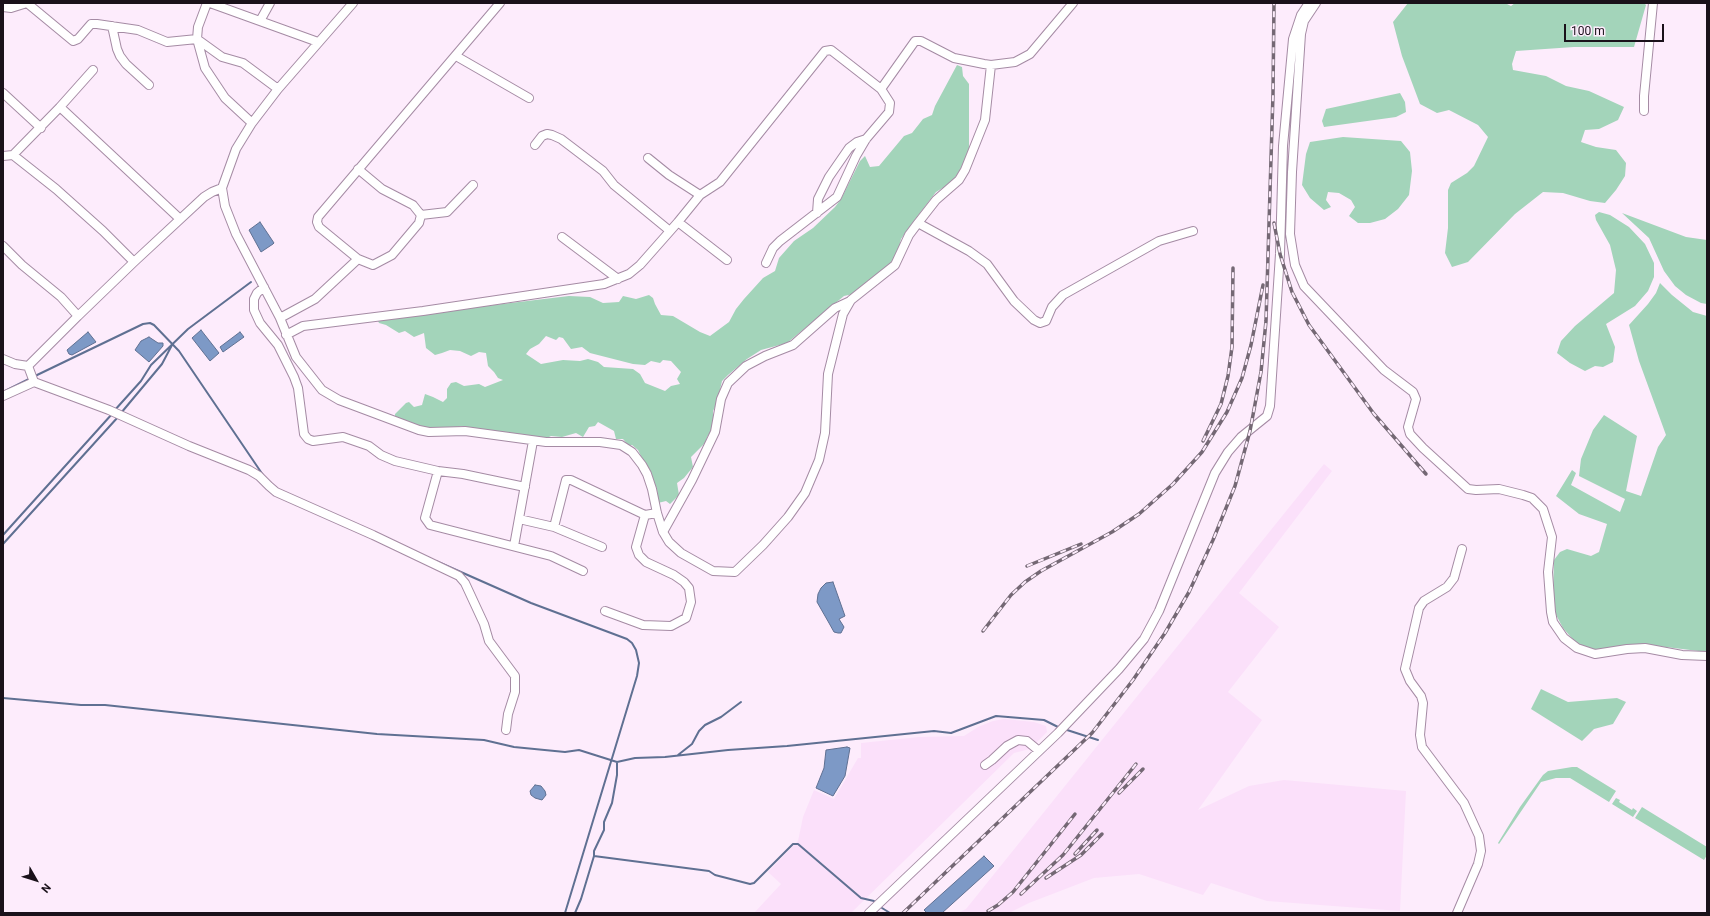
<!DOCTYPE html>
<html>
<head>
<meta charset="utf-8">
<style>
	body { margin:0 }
	#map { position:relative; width:1710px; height:916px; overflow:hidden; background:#fdecfc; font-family:Roboto,sans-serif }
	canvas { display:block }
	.frame { position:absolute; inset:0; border:4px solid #1a111a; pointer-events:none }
	.north { position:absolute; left:16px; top:860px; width:40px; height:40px; -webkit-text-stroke:3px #fdecfc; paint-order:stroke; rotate:129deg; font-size:11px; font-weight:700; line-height:16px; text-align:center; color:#1a111a }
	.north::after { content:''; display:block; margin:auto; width:14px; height:18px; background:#1a111a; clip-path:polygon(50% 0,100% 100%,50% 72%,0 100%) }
	.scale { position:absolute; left:1564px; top:24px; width:100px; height:18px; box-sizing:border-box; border:2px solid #1a111a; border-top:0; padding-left:5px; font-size:12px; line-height:14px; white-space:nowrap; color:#1a111a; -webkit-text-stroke:3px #fdecfc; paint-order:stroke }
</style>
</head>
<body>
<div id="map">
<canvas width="1710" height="916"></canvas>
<div class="frame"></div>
<div class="north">N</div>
<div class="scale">100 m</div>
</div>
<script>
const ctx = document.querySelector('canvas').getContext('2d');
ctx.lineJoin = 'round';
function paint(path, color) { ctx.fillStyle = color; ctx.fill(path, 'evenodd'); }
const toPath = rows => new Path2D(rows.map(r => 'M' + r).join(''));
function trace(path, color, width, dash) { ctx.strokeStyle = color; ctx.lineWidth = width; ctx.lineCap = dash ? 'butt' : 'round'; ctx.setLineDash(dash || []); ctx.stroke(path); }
paint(toPath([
	[1324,464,1332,471,1239,593,1279,627,1228,692,1262,720,1198,810,1249,786,1284,780,1406,791,1400,911,1267,901,1211,883,1203,895,1139,874,1094,878,1029,903,1009,913,958,913,966,909],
	[1004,719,1034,722,1046,726,1047,732,1030,749,1014,753,851,913,754,913,781,884,768,872,798,841,803,817,814,790,834,799,858,758,861,758,861,743,919,737,964,736,978,727,993,721]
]), '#fbe0fa');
paint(toPath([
	[1408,3,1505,3,1511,6,1515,3,1644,3,1646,5,1634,47,1574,47,1516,51,1512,64,1513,70,1546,76,1566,86,1589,91,1624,107,1618,120,1599,129,1585,130,1581,142,1596,147,1616,150,1626,163,1625,176,1616,190,1605,203,1590,201,1563,193,1543,192,1515,214,1468,262,1452,267,1445,253,1448,228,1448,190,1451,183,1467,173,1474,166,1488,137,1478,125,1449,110,1437,113,1420,104,1402,56,1393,22],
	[957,65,962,67,963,76,969,84,969,150,959,172,951,183,936,192,913,222,901,239,898,251,889,266,853,294,844,296,787,343,761,350,747,359,728,375,722,381,717,403,713,411,713,423,711,431,707,437,706,442,691,457,693,467,684,478,677,483,679,495,670,504,666,501,658,503,657,489,638,450,632,445,629,446,623,439,616,439,614,431,598,422,595,426,589,427,583,437,576,433,562,437,551,436,545,439,461,426,455,429,449,427,442,429,436,427,422,427,395,417,395,414,406,403,409,402,414,407,422,405,425,394,433,397,443,402,447,398,447,389,451,383,456,382,464,386,479,384,485,387,503,380,498,378,494,372,488,366,486,353,479,352,471,356,460,351,450,350,442,353,435,355,426,348,424,333,414,337,405,331,399,333,386,325,379,323,377,319,569,296,590,297,603,303,619,302,623,296,636,299,649,295,653,298,655,304,661,315,673,316,700,332,710,336,729,322,736,309,744,299,763,278,775,271,779,258,794,241,813,228,835,207,841,199,860,161,865,156,870,167,879,166,904,136,912,133,923,119,932,115,935,106],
	[546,336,556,340,559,337,563,338,571,349,582,347,590,353,633,364,645,365,651,361,660,363,663,360,671,361,681,372,677,379,680,384,671,386,665,391,645,383,640,374,633,369,604,367,598,362,588,359,580,361,563,360,541,364,526,354,530,349,539,344],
	[1400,93,1405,102,1406,112,1396,117,1324,127,1322,121,1326,109],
	[1343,137,1401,141,1410,152,1412,171,1409,195,1398,209,1385,219,1370,223,1358,223,1349,216,1355,207,1351,200,1339,193,1328,192,1326,200,1331,207,1324,210,1310,198,1302,185,1306,154,1310,142],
	[1599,212,1610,215,1629,227,1645,244,1654,263,1654,277,1648,291,1635,306,1606,324,1615,347,1613,362,1603,367,1595,366,1585,371,1570,363,1557,353,1561,341,1575,326,1614,293,1616,270,1610,245,1596,220,1595,215],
	[1622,213,1686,237,1707,240,1707,304,1701,303,1686,295,1675,286,1664,271,1649,238],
	[1660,283,1672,295,1693,312,1707,316,1707,652,1649,645,1598,650,1588,649,1575,642,1563,628,1555,613,1553,593,1554,560,1560,552,1567,549,1591,556,1599,552,1607,524,1579,514,1556,496,1572,470,1576,473,1571,485,1620,512,1625,499,1579,476,1581,459,1593,430,1604,415,1637,436,1626,491,1641,496,1658,447,1666,435,1639,361,1629,325,1648,304,1656,293],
	[1541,689,1568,702,1617,698,1626,702,1613,724,1594,729,1582,741,1531,709],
	[1572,767,1577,767,1616,791,1609,802,1570,778,1556,778,1541,782,1499,844,1498,843,1520,807,1543,775,1548,771],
	[1616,798,1620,800,1619,802,1632,810,1633,808,1637,811,1633,817,1612,804],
	[1642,807,1707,847,1707,855,1704,860,1635,818]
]), '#a3d4ba');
const water = toPath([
	[260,222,274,243,273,244,261,252,249,230,260,222],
	[201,330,219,353,210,361,192,338,201,330],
	[88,332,96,342,72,355,69,354,67,350,88,332],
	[240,332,244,337,223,352,220,347,240,332],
	[149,337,158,343,163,343,163,346,149,362,135,350,141,341,149,337],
	[833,582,845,616,839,619,844,627,841,633,838,633,834,632,829,623,817,602,818,594,821,588,826,583,833,582],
	[847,747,850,748,845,776,833,796,816,788,824,768,826,750,847,747],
	[535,785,541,786,545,791,546,795,542,800,535,798,531,795,530,791,535,785],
	[984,856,994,866,942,913,927,913,924,910,984,856]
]);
paint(water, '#7d99c6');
trace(water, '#5f7092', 1);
trace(toPath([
	[35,376,143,324,150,323,154,325,179,351,263,475],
	[3,392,31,378],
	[114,411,141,381,151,365,188,329,251,282],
	[121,413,162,364,172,345],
	[3,535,112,414],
	[3,544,118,417],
	[436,561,531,603,627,639,632,643,636,650,639,663,637,676,565,913],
	[3,698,81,705,105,705,377,734,484,740,514,747,565,752,579,750,617,762,635,758,665,757,728,750,787,746,934,731,951,733,996,716,1044,720,1060,728],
	[1064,729,1098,740],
	[678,755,692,744,699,731,705,725,721,717,741,702],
	[617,762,617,775,612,803,604,822,604,830,594,851,594,856,709,871,715,875,750,884,754,883,793,844,798,844,861,898,874,901],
	[882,908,890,913],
	[575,913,581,899,594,856]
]), '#5f7092', 2);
const minor = toPath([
	[27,3,73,41,78,39,91,24,97,24,138,30,167,42,197,39,222,57,243,63,278,89],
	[207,3,198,27,197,39,205,68,225,98,252,123],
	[210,3,318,42],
	[353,3,278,89,252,123,236,149,222,188,225,206,236,234,280,318,296,357,322,390,339,400,419,430,429,432,465,431,546,442,600,442,621,445,632,452,642,465,647,474,652,489,657,513,663,532,669,542,681,553,713,571,735,572,763,545,788,517,805,493,819,460,825,433,828,374,843,314,851,300,895,265,909,235,918,223,969,251,987,264,1014,301,1034,320,1040,323,1046,321,1052,307,1063,295,1159,241,1193,231],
	[1316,3,1304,21,1301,34,1292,172,1290,234,1295,265,1304,286,1384,370,1413,392,1416,399,1408,427,1410,434,1423,448,1468,489,1476,490,1499,489,1523,495,1532,498,1543,509,1552,537,1548,572,1551,612,1553,622,1564,638,1577,648,1595,654,1627,649,1645,648,1682,655,1707,656],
	[3,7,11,8,27,3],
	[260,21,270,3],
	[112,26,117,49,120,56,126,64,149,85],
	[456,56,529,98],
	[881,89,915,41,921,41,954,58,984,64,991,65,1015,62,1030,54,1073,3],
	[3,93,41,128],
	[60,107,93,70],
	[1644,111,1644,96,1653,3],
	[535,145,542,136,547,134,552,135,561,139,603,171,614,185,670,231],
	[13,155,56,189,103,231,134,262],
	[3,156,13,155,60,107,180,219],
	[648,158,669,175,700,195],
	[358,169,382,189,413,205,421,215],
	[817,213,818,199,829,177,849,148,857,142,866,139],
	[421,215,447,212,473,185],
	[678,222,700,195,720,182,825,51,831,50,881,89,890,103,889,112,866,139,856,156,837,197,780,241,773,248,766,263],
	[918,223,936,200,959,180,965,170,985,120,991,65],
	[562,237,618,279],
	[3,246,22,265,61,297,78,316,28,366],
	[358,259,319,227,317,222,318,217,500,3],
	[264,287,257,293,254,299,254,310,260,323,278,345,294,377,298,388,304,434,308,439,313,441,343,437,369,446,381,455,395,461,438,471,463,474,525,487],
	[78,316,134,262,204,197,212,192,222,188],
	[280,318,315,299,358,259,373,265,392,255,419,223,421,215],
	[286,335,303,326,423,311,604,284,629,274,640,265,678,222,727,260],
	[3,359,15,364,28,366],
	[34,382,109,410,189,446,249,470,259,476,269,486,276,492,373,535,459,576,465,583,484,624,489,641,515,676,515,692,508,714,506,730],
	[3,396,34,382,28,366],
	[438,471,425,518,430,525,551,556,583,571],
	[519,519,554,527,602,547],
	[554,527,566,480,571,480,645,515],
	[663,532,692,480,715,432,721,399,728,383,746,366,765,356,793,345,835,308,850,301],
	[514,546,533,441],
	[605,611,643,625,671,626,686,618,691,602,689,588,684,582,674,575,646,562,639,555,636,547,645,515,657,513],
	[985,765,992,760,1007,746,1018,740,1027,741,1039,751],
	[869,913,1058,733,1119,669,1144,639,1159,611,1215,473,1228,452,1241,437,1267,416,1270,406,1280,254,1283,146,1293,39,1301,15,1309,3],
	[1457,913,1478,864,1481,851,1479,836,1464,803,1422,747,1420,735,1423,703,1421,696,1410,681,1405,669,1419,608,1424,601,1447,587,1454,578,1462,549]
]);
trace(minor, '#a58ba4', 10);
trace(minor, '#fff', 8);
const rail = toPath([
	[1274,223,1280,254,1292,292,1309,325,1374,414,1426,474],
	[1203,441,1221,404,1228,376,1232,347,1233,268],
	[1027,566,1081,544],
	[983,631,1011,595,1025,582,1041,571,1112,532,1139,514,1173,484,1202,452,1227,412,1242,378,1251,345,1263,285],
	[1119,793,1143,769],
	[1075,854,1097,830],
	[1046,878,1081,855,1102,834],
	[1021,894,1063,855,1136,764],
	[988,911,998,905,1013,892,1075,814],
	[903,913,1092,733,1133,680,1165,633,1189,592,1213,540,1235,486,1250,431,1261,372,1266,321,1273,94,1274,3]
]);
trace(rail, '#746874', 3.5);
trace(rail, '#fdecfc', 2, [6]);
</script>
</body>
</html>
